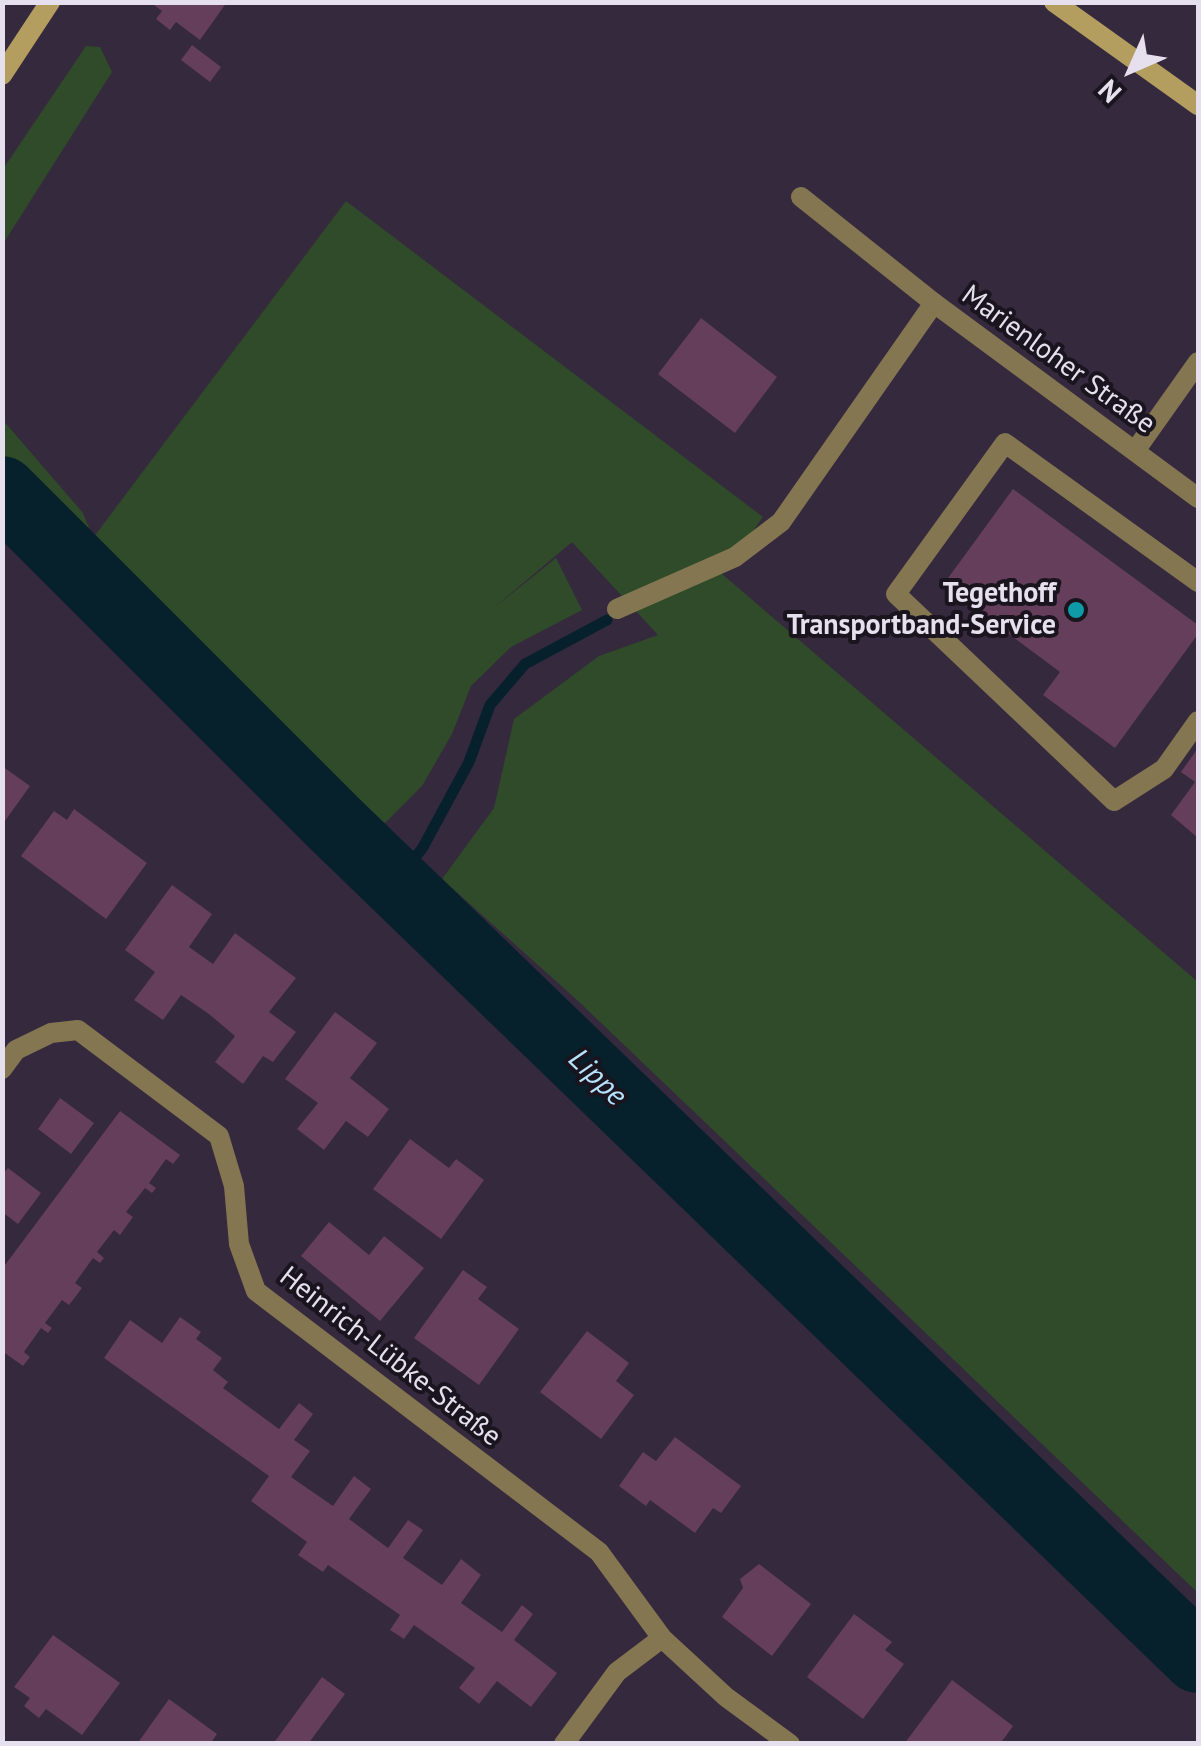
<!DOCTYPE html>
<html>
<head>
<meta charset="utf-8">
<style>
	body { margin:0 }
	#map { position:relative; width:1201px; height:1746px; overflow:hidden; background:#35293e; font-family:"PT Sans",sans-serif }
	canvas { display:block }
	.frame { position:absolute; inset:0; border:5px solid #e6dfed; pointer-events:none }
	.north { position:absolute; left:1081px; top:20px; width:100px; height:100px; -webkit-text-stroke:8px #1a141e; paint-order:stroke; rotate:225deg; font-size:28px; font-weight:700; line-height:40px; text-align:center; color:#e6dfed }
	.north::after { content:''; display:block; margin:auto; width:35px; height:45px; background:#e6dfed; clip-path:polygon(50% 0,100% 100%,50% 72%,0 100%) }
</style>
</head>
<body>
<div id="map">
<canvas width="1201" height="1746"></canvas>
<div class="frame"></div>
<div class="north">N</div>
</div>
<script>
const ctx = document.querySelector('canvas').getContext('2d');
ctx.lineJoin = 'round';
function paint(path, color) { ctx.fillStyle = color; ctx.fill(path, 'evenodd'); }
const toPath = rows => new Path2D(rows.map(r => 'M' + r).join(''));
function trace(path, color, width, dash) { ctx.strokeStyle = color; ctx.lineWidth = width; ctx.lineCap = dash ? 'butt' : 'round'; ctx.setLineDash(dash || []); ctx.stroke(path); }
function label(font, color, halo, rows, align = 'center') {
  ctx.font = font + ' "PT Sans",sans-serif'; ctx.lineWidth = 8; ctx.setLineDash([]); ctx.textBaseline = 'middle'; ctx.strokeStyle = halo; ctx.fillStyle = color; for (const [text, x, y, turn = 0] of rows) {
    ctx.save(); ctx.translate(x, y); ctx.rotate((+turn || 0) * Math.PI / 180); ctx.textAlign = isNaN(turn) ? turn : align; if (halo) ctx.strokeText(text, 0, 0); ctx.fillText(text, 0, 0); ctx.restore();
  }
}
paint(toPath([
	[86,46,100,47,112,72,3,244,3,169],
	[346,201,763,517,722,574,1198,982,1198,1593,577,1000,442,879,494,808,514,719,599,656,658,635,572,542,490,611,556,558,582,610,511,647,471,686,452,734,422,786,386,822,375,827,3,459,2,419,83,513,93,538]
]), '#304b29');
trace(toPath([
	[394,881,422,849,469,762,490,705,525,664,607,620]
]), '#06202c', 11);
trace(toPath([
	[2,491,334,823,1198,1658]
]), '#06202c', 70);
paint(toPath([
	[150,2,227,2,200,40,176,22,170,30,156,19,162,11],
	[192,45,221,67,210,82,181,60],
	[701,318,777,377,735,433,658,374],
	[1013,489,1198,625,1198,634,1115,748,1043,695,1060,672,943,585],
	[1198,748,1198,838,1171,815,1195,782,1181,772],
	[2,766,30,786,2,825],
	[74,809,147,863,106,919,21,856,54,811,67,820],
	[172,885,212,914,189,947,213,964,235,933,296,978,269,1012,296,1032,273,1062,263,1056,243,1084,215,1062,235,1036,209,1014,181,995,163,1020,134,1000,155,972,125,950],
	[335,1012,377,1043,350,1078,389,1109,368,1137,346,1121,324,1150,297,1129,318,1103,285,1079],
	[60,1098,94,1123,71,1154,38,1129],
	[120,1111,180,1155,173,1164,166,1159,149,1183,156,1188,152,1193,145,1188,126,1212,133,1217,120,1235,114,1230,97,1252,104,1258,100,1263,93,1258,75,1283,82,1288,76,1296,69,1305,62,1300,45,1323,52,1328,48,1333,41,1328,24,1352,30,1357,23,1366,2,1351,2,1269],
	[410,1139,449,1168,456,1159,484,1180,441,1239,373,1189],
	[8,1168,41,1193,18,1224,2,1212,2,1175],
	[329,1222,369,1255,384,1236,424,1268,380,1321,301,1256],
	[463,1270,487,1287,478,1299,519,1329,479,1385,414,1338],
	[180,1317,201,1332,196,1339,222,1358,213,1370,228,1382,223,1388,279,1429,299,1403,313,1414,294,1440,310,1451,291,1477,333,1506,354,1476,371,1489,349,1519,388,1548,408,1520,423,1530,403,1558,442,1585,461,1559,481,1575,461,1603,502,1632,522,1605,533,1614,514,1640,557,1673,531,1707,497,1681,479,1704,459,1688,475,1668,414,1625,404,1639,390,1630,400,1615,328,1565,323,1572,298,1555,307,1542,251,1501,269,1476,104,1358,130,1320,162,1343],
	[587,1331,629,1363,616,1381,634,1395,601,1439,540,1392],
	[675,1437,741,1486,721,1513,713,1508,695,1533,650,1500,646,1506,619,1486,643,1452,656,1461],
	[759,1564,811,1604,772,1656,722,1617,743,1588,740,1579],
	[854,1614,892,1642,885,1650,904,1664,863,1719,807,1677],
	[53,1635,120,1683,82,1735,46,1709,39,1718,24,1706,30,1698,14,1687],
	[322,1677,345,1694,308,1744,273,1744],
	[952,1680,1013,1726,1000,1744,904,1744],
	[169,1699,217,1734,210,1744,137,1744]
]), '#643e5a');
trace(toPath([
	[1135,451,1198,362],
	[1198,582,1005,443,896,594,1114,801,1164,769,1198,721],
	[617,609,735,557,781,522,934,303,801,197]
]), '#837650', 20);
trace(toPath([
	[934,303,1198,498],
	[2,1069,16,1050,51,1033,78,1030,219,1136,234,1186,239,1244,256,1291,599,1552,662,1638,726,1697,790,1744],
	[564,1744,617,1672,662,1638]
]), '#837650', 20);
trace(toPath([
	[1054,2,1198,105],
	[2,75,50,2]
]), '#b39e60', 20);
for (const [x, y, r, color] of [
	[1076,610,10,"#0f9aa8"]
]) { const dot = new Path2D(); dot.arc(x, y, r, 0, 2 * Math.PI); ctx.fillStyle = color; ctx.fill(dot); trace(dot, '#1a141e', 4); }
label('28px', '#e6dfed', '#1a141e', [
	["Marienloher Straße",1058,360,36],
	["Heinrich-Lübke-Straße",390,1357,38]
]);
label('bold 28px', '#e6dfed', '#1a141e', [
	["Tegethoff",1056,594],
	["Transportband-Service",1056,626]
], 'right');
label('italic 30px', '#b5e3fb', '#1a141e', [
	["Lippe",597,1078,44]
]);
</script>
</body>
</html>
